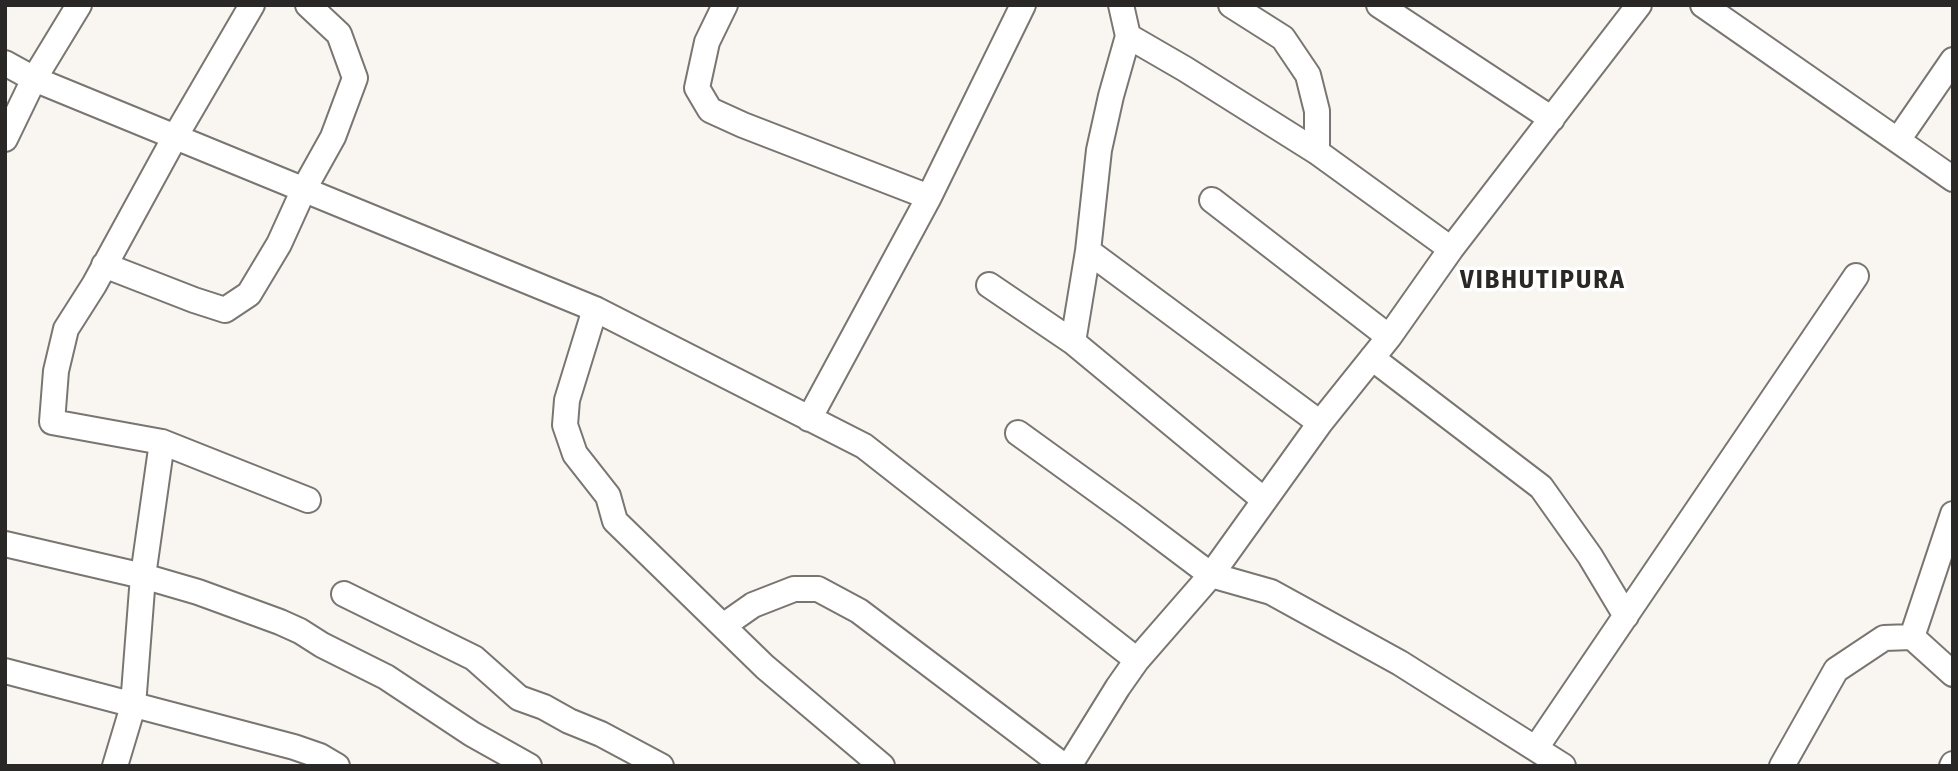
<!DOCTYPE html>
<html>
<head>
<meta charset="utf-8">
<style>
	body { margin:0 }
	#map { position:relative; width:1958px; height:771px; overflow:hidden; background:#f9f5f1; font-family:"Fira Sans Condensed",sans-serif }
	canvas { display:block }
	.frame { position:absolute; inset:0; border:7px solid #2a2827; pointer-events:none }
</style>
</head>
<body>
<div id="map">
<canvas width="1958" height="771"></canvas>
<div class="frame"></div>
</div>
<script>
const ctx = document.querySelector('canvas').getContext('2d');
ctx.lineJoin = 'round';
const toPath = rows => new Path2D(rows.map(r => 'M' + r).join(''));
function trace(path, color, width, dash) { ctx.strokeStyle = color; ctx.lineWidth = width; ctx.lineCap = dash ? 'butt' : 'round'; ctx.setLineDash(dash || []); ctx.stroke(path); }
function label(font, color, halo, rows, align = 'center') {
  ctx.font = font + ' "Fira Sans Condensed",sans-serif'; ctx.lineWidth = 7; ctx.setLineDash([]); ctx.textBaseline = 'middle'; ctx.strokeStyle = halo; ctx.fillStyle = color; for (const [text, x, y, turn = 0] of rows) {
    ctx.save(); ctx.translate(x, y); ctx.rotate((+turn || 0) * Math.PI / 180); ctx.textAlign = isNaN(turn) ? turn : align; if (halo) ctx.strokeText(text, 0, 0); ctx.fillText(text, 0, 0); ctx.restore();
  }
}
const street = toPath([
	[252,5,175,137,94,285,66,329,56,371,52,422,162,442,308,500],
	[725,5,707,42,697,88,710,110,743,125,929,197],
	[1231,5,1283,38,1308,75,1317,111,1317,152],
	[1379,5,1552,119],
	[1703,5,1953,179],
	[1128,36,1185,69,1317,152,1451,249],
	[5,63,34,79,595,309,864,446,1137,660,1211,575,1271,592,1400,663,1563,766],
	[5,139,34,79,79,5],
	[1898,140,1953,60],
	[1212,200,1389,337],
	[1088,251,1320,423],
	[104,265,194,300,225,310,249,294,279,244,304,189,333,137,355,78,339,34,308,5],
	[989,285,1073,342,1264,500],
	[595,309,567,400,565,425,575,454,608,496,615,521,765,667,882,766],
	[1073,342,1088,251,1099,150,1111,96,1128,36,1121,5],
	[1372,358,1541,487,1590,556,1626,616],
	[809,419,929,197,1023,5],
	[1018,433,1130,514,1211,575,1320,423,1389,337,1451,249,1639,5],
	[5,544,143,576,198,592,280,622,300,631,322,645,386,677,472,734,529,766],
	[344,594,474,658,519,698,544,707,569,721,601,734,661,766],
	[723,626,753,605,794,589,818,589,859,611,1064,766],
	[1912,637,1953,514],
	[5,671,294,747,320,756,337,766],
	[1536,748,1856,276],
	[115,766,133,706,143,576,162,442],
	[1069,766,1118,687,1137,660],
	[1782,766,1836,670,1884,638,1912,637,1953,674],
	[1952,766,1953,764]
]);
trace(street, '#797571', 28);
trace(street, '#fff', 24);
ctx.letterSpacing = '2px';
label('bold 26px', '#2a2827', '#fff', [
	["VIBHUTIPURA",1543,281]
]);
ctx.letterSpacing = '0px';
</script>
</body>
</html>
